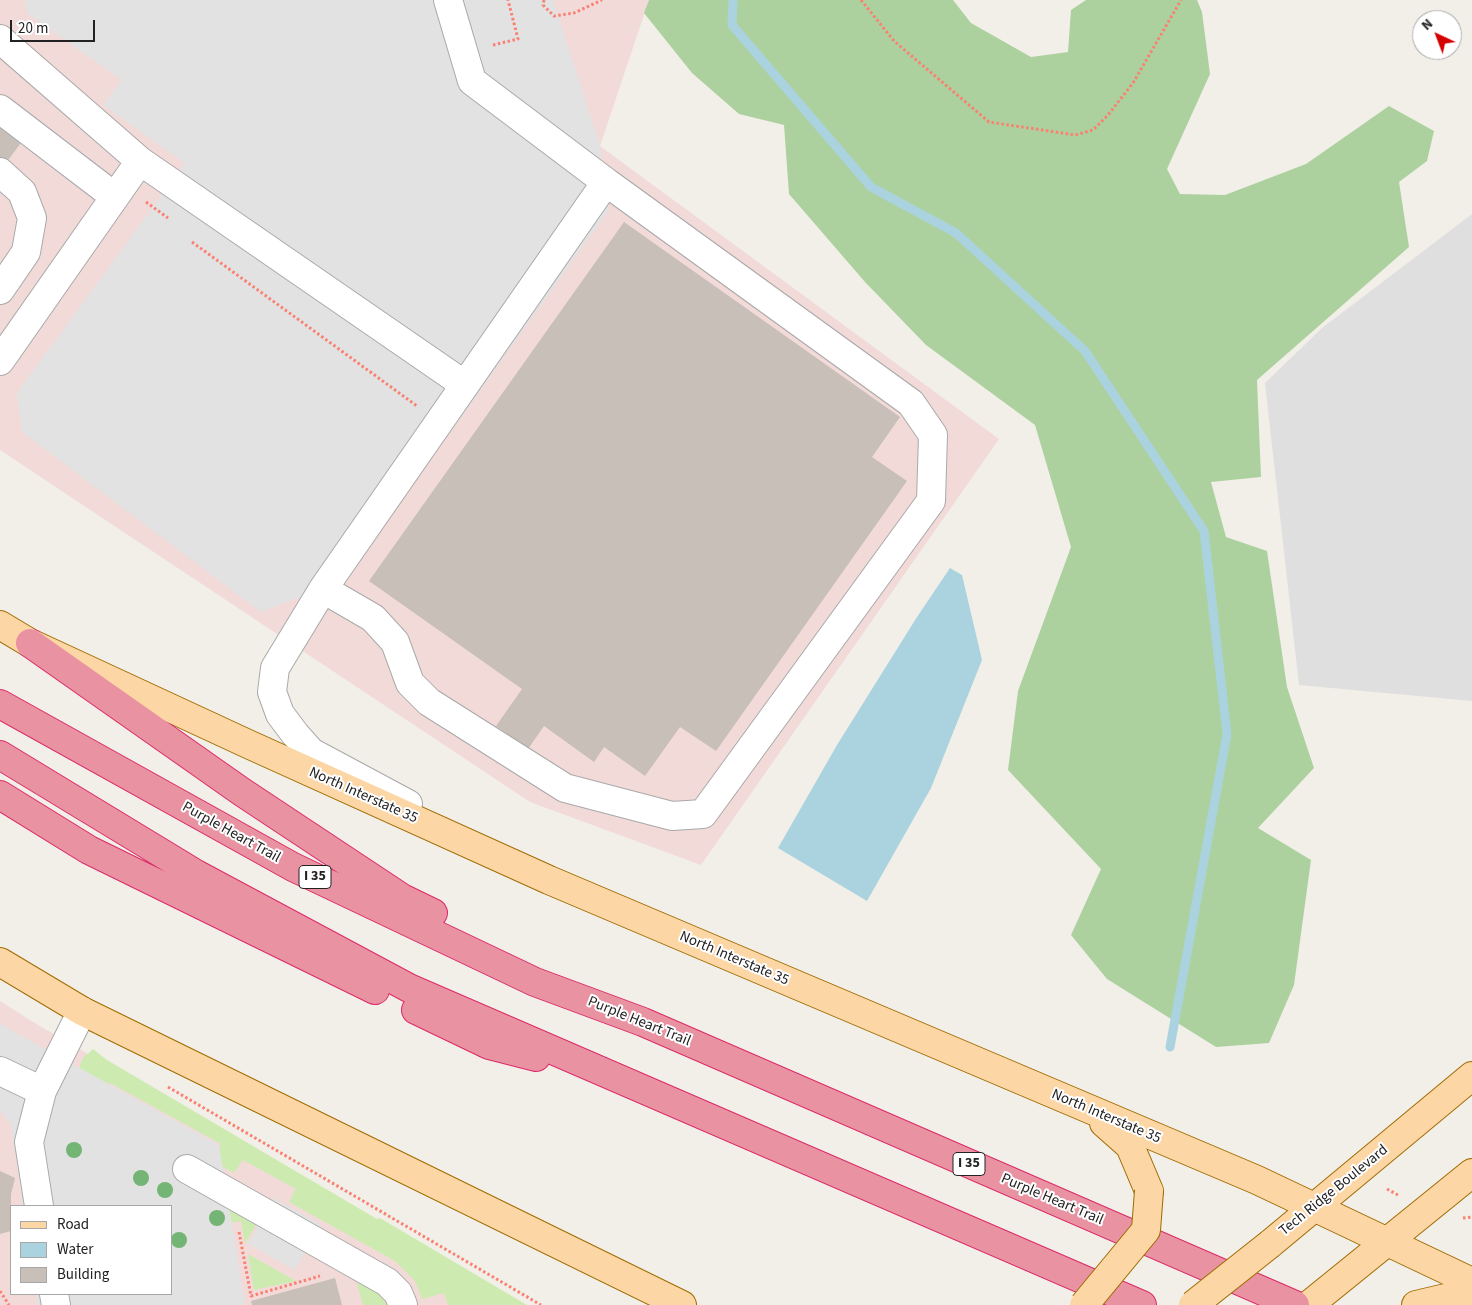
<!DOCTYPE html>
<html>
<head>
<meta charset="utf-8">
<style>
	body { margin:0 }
	#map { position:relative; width:1472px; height:1305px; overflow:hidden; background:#f2efe9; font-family:"Source Sans 3",sans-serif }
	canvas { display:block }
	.legend { position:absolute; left:10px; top:1205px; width:162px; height:90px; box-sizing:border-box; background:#fff; border:1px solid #a7a7a7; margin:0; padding:6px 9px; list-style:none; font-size:15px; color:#222 }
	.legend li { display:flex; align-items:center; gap:10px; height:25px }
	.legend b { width:25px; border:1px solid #a7a7a7 }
	.north { position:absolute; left:1412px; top:10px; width:50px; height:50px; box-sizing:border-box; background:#fff; border:1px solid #a7a7a7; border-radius:50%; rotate:317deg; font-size:14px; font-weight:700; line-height:20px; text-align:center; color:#222 }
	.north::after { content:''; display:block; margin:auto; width:18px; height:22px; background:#d40000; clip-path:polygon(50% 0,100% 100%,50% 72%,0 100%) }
	.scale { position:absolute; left:10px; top:20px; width:85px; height:22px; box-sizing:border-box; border:2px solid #222; border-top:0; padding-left:6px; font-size:15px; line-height:18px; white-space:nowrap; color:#222; -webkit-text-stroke:4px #fff; paint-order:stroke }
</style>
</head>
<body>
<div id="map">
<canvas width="1472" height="1305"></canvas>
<ul class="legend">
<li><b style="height:6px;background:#fcd6a4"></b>Road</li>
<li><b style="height:14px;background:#aad3df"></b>Water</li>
<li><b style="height:14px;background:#c7bfb8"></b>Building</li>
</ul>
<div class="north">N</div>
<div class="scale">20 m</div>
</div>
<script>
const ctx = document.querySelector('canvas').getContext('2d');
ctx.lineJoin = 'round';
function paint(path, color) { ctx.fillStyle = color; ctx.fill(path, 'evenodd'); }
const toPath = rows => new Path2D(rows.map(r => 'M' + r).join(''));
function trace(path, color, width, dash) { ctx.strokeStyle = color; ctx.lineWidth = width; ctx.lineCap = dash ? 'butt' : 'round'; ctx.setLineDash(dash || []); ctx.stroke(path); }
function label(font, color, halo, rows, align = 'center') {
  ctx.font = font + ' "Source Sans 3",sans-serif'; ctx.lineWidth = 4; ctx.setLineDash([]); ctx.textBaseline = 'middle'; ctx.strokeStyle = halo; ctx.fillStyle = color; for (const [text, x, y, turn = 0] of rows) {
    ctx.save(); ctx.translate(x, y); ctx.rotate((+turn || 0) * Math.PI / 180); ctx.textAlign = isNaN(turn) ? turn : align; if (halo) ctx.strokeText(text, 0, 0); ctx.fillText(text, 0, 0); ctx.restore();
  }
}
paint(toPath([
	[1472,214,1472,701,1299,685,1265,383,1322,328]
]), '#e0dfdf');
paint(toPath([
	[0,0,649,0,600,146,999,439,701,865,530,802,0,450],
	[0,1001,33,1022,265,1156,499,1305,0,1305],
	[11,1206,171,1206,171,1294,11,1294]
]), '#f2dad9');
paint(toPath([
	[93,1049,107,1060,377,1219,380,1218,527,1305,448,1305,444,1293,422,1299,415,1281,395,1261,289,1202,296,1189,243,1160,234,1173,211,1161,221,1144,110,1083,101,1098,80,1076,80,1065,83,1058],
	[225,1208,231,1209,256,1225,245,1244,241,1221,216,1225],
	[248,1254,296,1281,254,1290],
	[356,1279,377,1291,387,1305,363,1305]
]), '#cdebb0');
paint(toPath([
	[649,0,953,0,971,23,1031,57,1068,52,1071,10,1086,0,1197,0,1202,12,1210,74,1167,169,1180,194,1225,195,1306,164,1389,106,1434,131,1427,161,1399,182,1409,247,1257,380,1261,477,1211,482,1226,537,1267,551,1287,687,1314,768,1258,828,1311,860,1294,985,1269,1043,1216,1047,1107,979,1071,935,1101,869,1008,770,1018,691,1071,547,1035,425,926,345,865,282,789,194,784,125,739,114,692,73,644,13]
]), '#add19e');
paint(toPath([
	[25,0,553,0,600,146,608,211,345,580,261,612,22,432,17,393,185,163,103,105,122,80,28,14],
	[0,1024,219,1145,245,1305,38,1305,36,1294,171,1294,171,1206,23,1206,11,1124,0,1111],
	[273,1198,320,1224,295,1270,248,1244]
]), '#e2e2e2');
paint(toPath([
	[950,568,962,575,982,660,931,788,867,901,778,848,837,745,917,617]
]), '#aad3df');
trace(toPath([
	[733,0,732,25,871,187,956,233,1085,351,1204,531,1227,734,1170,1047]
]), '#aad3df', 9);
paint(toPath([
	[0,117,26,136,0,171],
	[624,222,900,417,872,457,907,481,716,751,680,727,645,776,604,747,594,762,544,726,528,749,496,726,522,689,369,581],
	[0,1171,15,1178,11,1194,11,1231,0,1234],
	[335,1278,342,1305,252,1305,251,1301]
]), '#c7bfb8');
const minor = toPath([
	[0,39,140,161,465,385],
	[0,109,115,197],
	[0,172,22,192,32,218,26,252,0,290],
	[0,361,140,161],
	[323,589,373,618,395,642,410,683,429,702,565,788,672,816,703,814,931,501,933,435,911,403,606,182],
	[408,804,311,752,295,734,280,714,272,692,275,668,323,589,606,182,472,81,448,0],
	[0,1071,42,1091],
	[187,1169,387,1282,398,1293,403,1305],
	[39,1206,29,1142,42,1091,82,1011],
	[54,1294,56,1305]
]);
const major = toPath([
	[0,625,30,643,248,744,549,880,1257,1180,1472,1282],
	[0,962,82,1011,682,1305],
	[1104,1123,1130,1146,1149,1191],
	[1270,1244,1472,1076],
	[1309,1305,1472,1173],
	[1416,1305,1450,1297,1472,1297]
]);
const highway = toPath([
	[30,643,242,792,402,898,433,913],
	[0,704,293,867,535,982,643,1022,1295,1305],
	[0,755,196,874,409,988,1142,1305],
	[0,795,89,850,375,990],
	[416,1010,489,1045,536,1057]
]);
trace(minor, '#a9a9a9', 30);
trace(major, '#a06b00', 30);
trace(highway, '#dc2a67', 30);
trace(toPath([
	[544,0,543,5,554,16,574,13,602,0],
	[861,0,894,41,989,122,1075,135,1093,130,1108,115,1133,83,1181,0],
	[493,45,518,39,508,0],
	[146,202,168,218],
	[192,242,417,406],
	[168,1087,541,1305],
	[1387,1189,1398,1195],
	[1463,1218,1472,1217],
	[239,1232,251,1296,320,1276],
	[0,1291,9,1305]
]), '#fa8072', 3, [2.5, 2.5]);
trace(minor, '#fff', 28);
trace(major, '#fcd6a4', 28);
trace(highway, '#e892a2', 28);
const majorBridge = toPath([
	[1084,1305,1146,1230,1149,1191],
	[1193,1305,1270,1244]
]);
trace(majorBridge, '#a06b00', 30, []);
trace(majorBridge, '#fcd6a4', 28);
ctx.fillStyle = '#74b475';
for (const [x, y] of [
	[74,1150],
	[141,1178],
	[165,1190],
	[217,1218],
	[179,1240]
]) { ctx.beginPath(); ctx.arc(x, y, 8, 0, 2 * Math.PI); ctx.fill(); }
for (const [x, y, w] of [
	[315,877,32],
	[969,1164,32]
]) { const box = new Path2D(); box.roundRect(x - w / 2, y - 11.5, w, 23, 4); ctx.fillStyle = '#fff'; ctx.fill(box); trace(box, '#222', 1); }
label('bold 14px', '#222', null, [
	["I 35",315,877],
	["I 35",969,1164]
]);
label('15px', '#222', '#fff', [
	["North Interstate 35",363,796,24],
	["Purple Heart Trail",231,833,29],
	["North Interstate 35",734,959,23],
	["Purple Heart Trail",639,1022,22],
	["North Interstate 35",1106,1117,23],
	["Tech Ridge Boulevard",1334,1191,-39],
	["Purple Heart Trail",1052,1200,23]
]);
</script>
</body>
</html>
